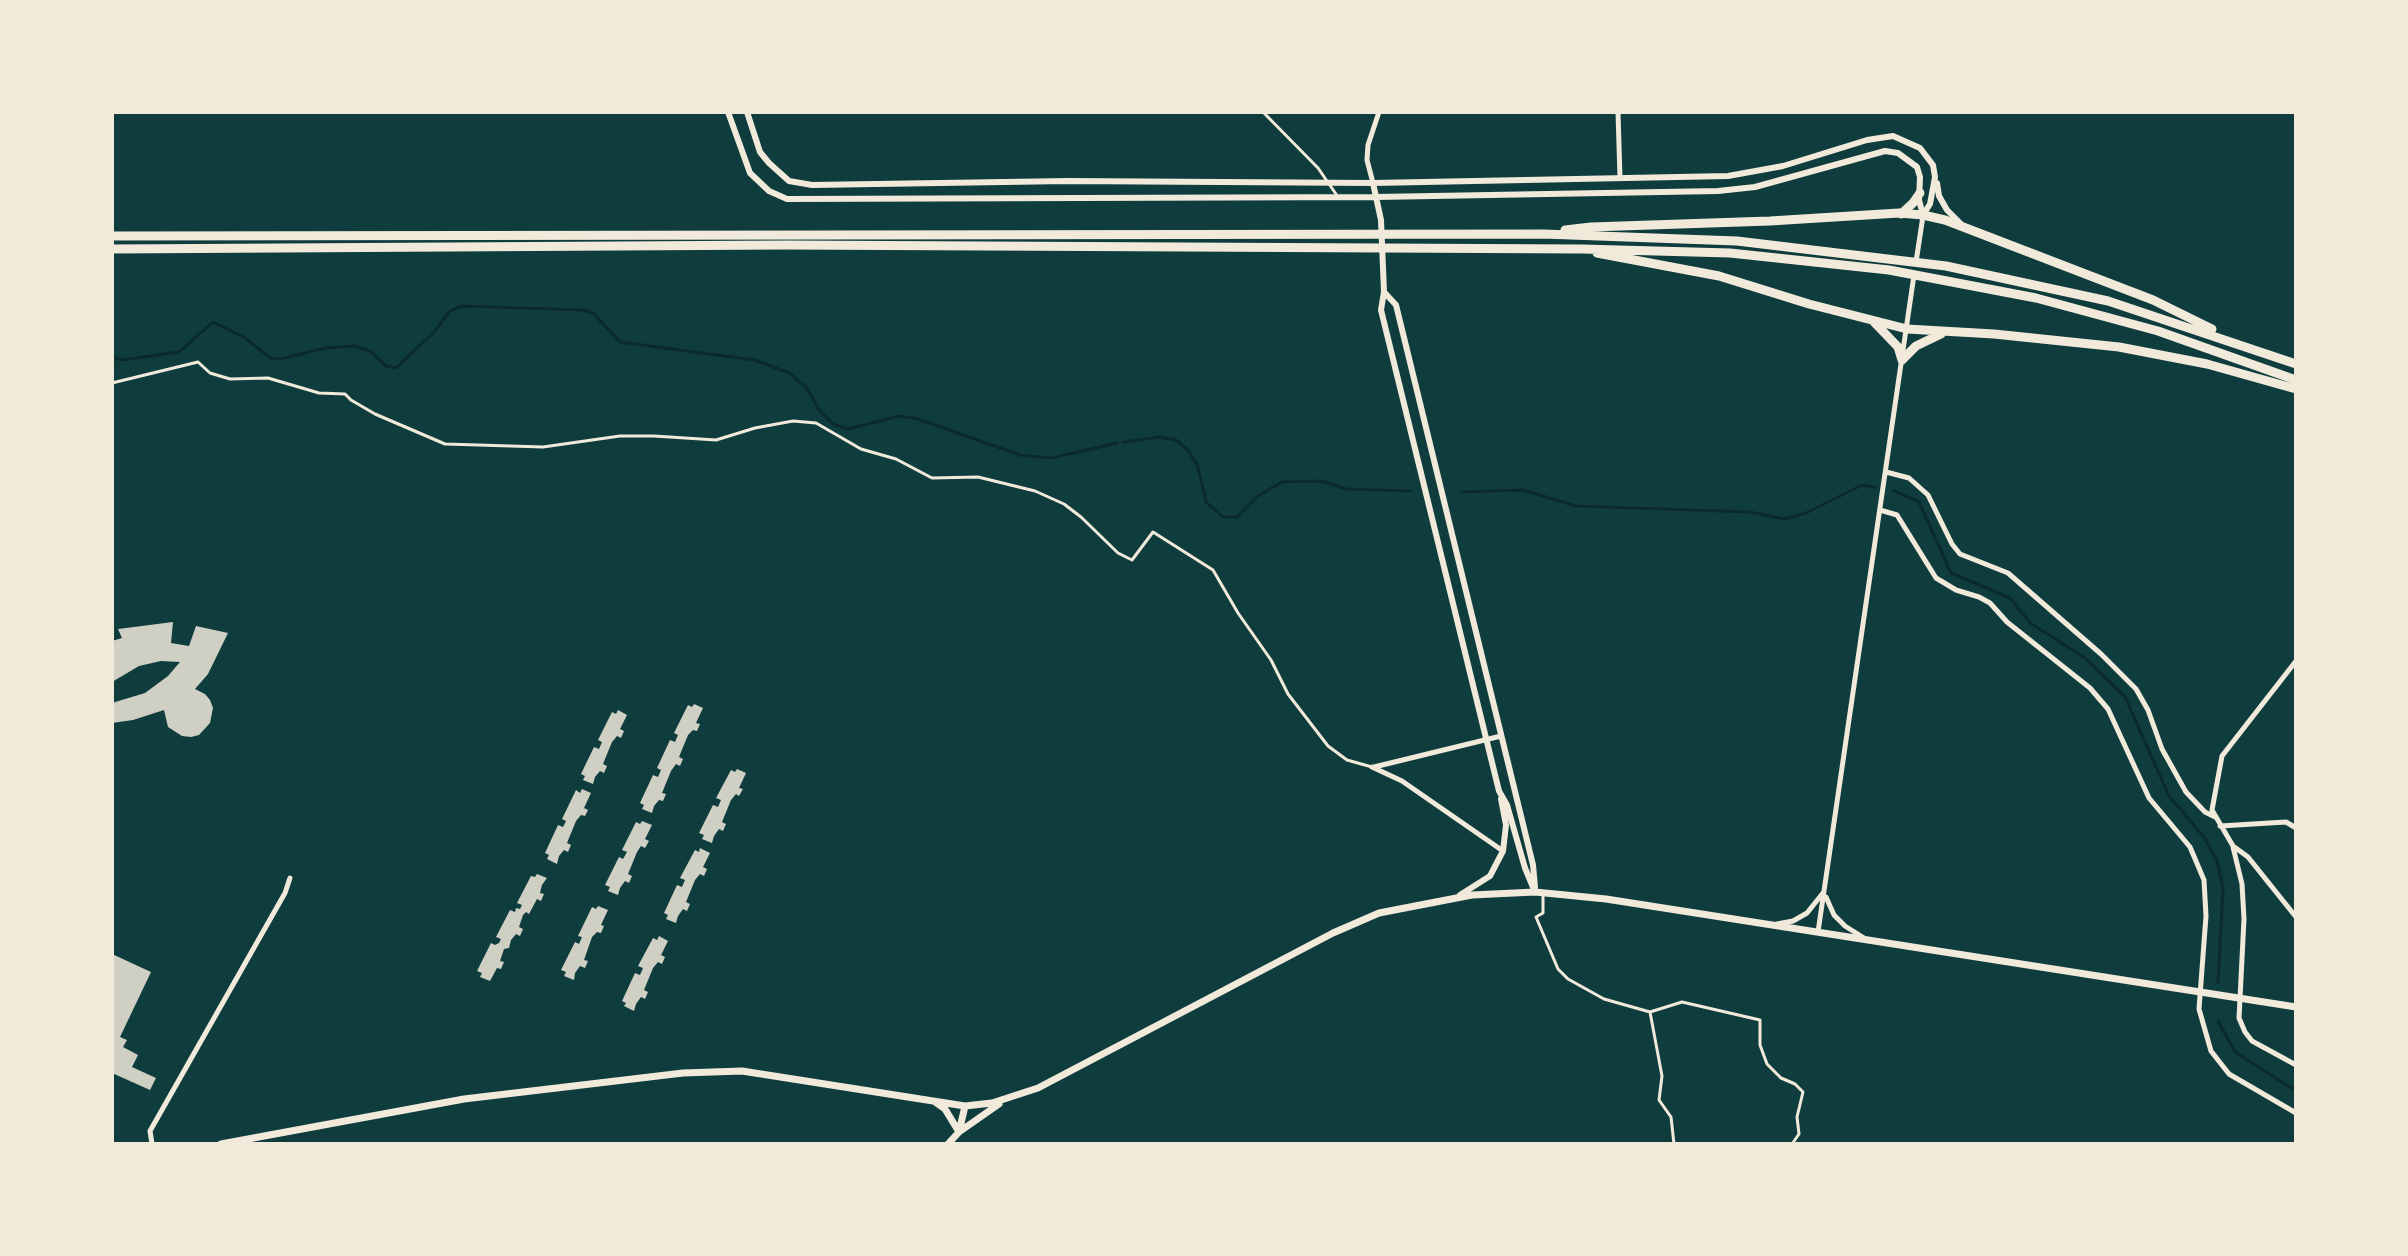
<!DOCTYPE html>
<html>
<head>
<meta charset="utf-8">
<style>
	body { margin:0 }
	#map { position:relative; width:2408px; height:1256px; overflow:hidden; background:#0f3d3e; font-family:"Source Sans 3",sans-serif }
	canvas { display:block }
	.frame { position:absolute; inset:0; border:114px solid #f1e9da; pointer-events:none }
</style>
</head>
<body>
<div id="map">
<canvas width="2408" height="1256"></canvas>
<div class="frame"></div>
</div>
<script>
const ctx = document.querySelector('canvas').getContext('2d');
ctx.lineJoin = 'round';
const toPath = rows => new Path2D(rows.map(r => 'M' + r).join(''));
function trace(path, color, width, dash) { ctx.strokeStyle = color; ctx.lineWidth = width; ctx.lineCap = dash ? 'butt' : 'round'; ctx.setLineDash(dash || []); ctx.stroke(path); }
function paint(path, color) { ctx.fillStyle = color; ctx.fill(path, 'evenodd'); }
trace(toPath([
	[112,357,122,360,179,352,213,322,242,336,271,358,281,359,325,348,355,346,370,351,386,366,396,368,435,331,450,311,462,306,583,310,593,313,620,342,755,360,789,373,806,387,820,411,833,424,848,429,899,416,918,419,1020,455,1051,458,1117,443],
	[1123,442,1160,437,1176,440,1189,451,1198,467,1206,502,1223,517,1237,517,1258,496,1282,482,1322,481,1346,489,1411,491],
	[1893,490,1919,502,1951,573,2010,598,2030,623,2085,658,2125,697,2169,796,2204,837,2217,861,2223,888,2218,982],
	[1461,492,1523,490,1576,506,1750,512,1784,519,1806,513,1862,485,1875,487],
	[2218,1021,2235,1052,2296,1091]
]), '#0a2a2b', 3);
paint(toPath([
	[173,622,171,643,189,646,196,626,228,633,208,674,195,689,205,694,210,700,213,708,210,723,199,735,191,737,182,736,168,727,164,710,133,720,112,723,112,703,145,693,168,676,180,662,161,661,139,666,112,682,112,641,122,638,118,629],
	[694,704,703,708,696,723,700,724,697,731,693,730,688,735,679,757,683,759,680,766,676,764,671,771,662,793,666,794,663,801,659,800,654,806,652,813,642,809,644,805,640,803,653,775,658,777,661,770,657,768,670,740,675,742,678,735,674,733,688,705,692,707],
	[618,710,627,715,620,729,624,731,621,738,617,736,612,742,603,764,607,766,604,773,600,771,595,777,593,784,583,780,585,776,581,774,594,747,599,749,602,742,598,740,612,712,616,714],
	[737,769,746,773,739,788,743,789,739,796,736,794,731,800,722,822,726,824,723,831,719,829,714,836,712,843,702,839,704,835,699,833,713,805,718,807,721,800,716,798,731,770,735,772],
	[582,789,591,793,584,808,588,810,585,816,581,815,576,821,567,843,571,845,568,852,564,850,559,856,557,864,547,859,549,855,545,853,558,825,563,827,566,821,562,819,576,790,580,793],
	[642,821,652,825,645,839,649,841,645,848,641,846,637,852,628,874,632,876,629,883,625,881,620,888,618,895,608,891,610,887,605,885,619,857,623,859,627,852,622,850,636,822,640,824],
	[700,848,710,853,703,867,707,869,704,876,700,874,695,880,686,902,690,904,687,911,683,909,678,916,676,923,666,919,668,915,664,913,677,885,682,887,685,880,680,878,695,850,699,852],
	[537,874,547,878,542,885,540,893,544,894,541,901,537,899,529,914,526,912,523,915,519,927,523,929,520,936,516,934,511,940,509,948,504,949,500,961,504,962,501,969,497,968,490,981,480,977,482,973,477,971,491,943,495,945,499,943,501,939,496,937,510,910,515,912,516,908,520,909,522,905,517,903,531,876,535,877],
	[598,906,608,910,601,925,604,926,601,933,597,932,592,937,584,960,588,961,585,968,580,966,575,973,574,980,564,976,566,972,561,970,575,942,579,944,582,937,578,936,592,907,596,909],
	[659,936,668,941,661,955,665,957,662,964,658,962,653,968,644,990,648,992,645,999,641,997,636,1004,634,1011,624,1006,626,1003,622,1001,635,973,640,975,643,968,638,966,653,938,657,940],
	[112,954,151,972,120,1037,127,1040,123,1047,138,1055,132,1067,156,1078,150,1090,112,1073]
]), '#cfcfc3');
trace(toPath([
	[1263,112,1318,168,1338,197],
	[112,383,198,362,210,373,230,379,268,378,319,393,345,394,351,400,375,414,445,444,543,447,620,436,654,436,716,440,755,428,793,421,816,423,861,449,896,459,932,478,978,477,1035,491,1064,504,1081,517,1118,553,1132,560,1153,532,1213,570,1238,613,1271,660,1288,694,1328,746,1347,760,1372,767],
	[1543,893,1543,913,1536,917,1558,969,1568,979,1604,999,1650,1012,1662,1076,1659,1100,1671,1117,1674,1144],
	[1650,1012,1682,1002,1760,1020,1760,1045,1767,1064,1781,1078,1795,1084,1803,1092,1797,1117,1799,1134,1792,1144]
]), '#f1e9da', 3);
trace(toPath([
	[1618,112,1620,178],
	[1373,183,1367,160,1368,145,1379,112],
	[1916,262,1923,216],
	[1886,472,1909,478,1928,495,1952,544,1960,554,2008,573,2101,654,2136,689,2148,710,2162,749,2186,792,2205,812,2215,817],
	[1880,510,1897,515,1936,578,1956,590,1979,597,1990,603,2007,622,2090,688,2108,709,2149,798,2190,847,2204,880,2206,916,2199,1009,2211,1051,2229,1074,2296,1113],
	[2296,661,2222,756,2212,810,2233,846,2248,857,2296,917],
	[1372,767,1402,781,1503,851],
	[1374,767,1501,736],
	[2220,826,2286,822,2296,828],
	[2233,847,2242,884,2244,919,2239,1018,2245,1032,2252,1041,2296,1065],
	[1826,897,1834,915,1845,926,1864,938],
	[1777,924,1793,921,1807,913,1823,893],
	[1818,932,1914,275],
	[152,1144,150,1131,285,893,290,878]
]), '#f1e9da', 5);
trace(toPath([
	[728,112,750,173,769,191,787,199,1376,197,1718,191,1755,187,1885,151,1898,153,1917,167,1920,177,1919,200,1923,215],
	[747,112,760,152,769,163,789,181,812,185,1068,181,1373,183,1728,176,1783,166,1867,140,1893,136,1920,148,1933,165,1935,177,1930,204,1923,215],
	[1373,183,1381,220,1384,292,1381,310,1499,791,1507,805,1525,868,1535,892],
	[1937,183,1939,196,1947,210,1961,224],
	[1384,292,1396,305,1533,865,1535,887],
	[1460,895,1490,876,1503,851,1506,825,1501,799]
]), '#f1e9da', 6);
trace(toPath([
	[935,1102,945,1109,959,1132,999,1104],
	[221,1144,464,1099,683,1073,742,1071,965,1106,992,1103,1038,1088,1333,933,1379,913,1472,895,1535,892,1606,899,2296,1007],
	[948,1144,959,1132,965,1106]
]), '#f1e9da', 7);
trace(toPath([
	[1901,214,1913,203,1920,193],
	[1565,230,1591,227,1770,221,1899,213,1923,215,1945,220,2153,300,2212,329],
	[112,236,1543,234,1737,241,1946,266,2108,301,2296,364],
	[112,249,786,245,1582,249,1730,253,1889,270,2036,298,2158,331,2296,380],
	[1597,253,1719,276,1809,304,1907,329,1994,334,2119,347,2207,364,2296,389],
	[1874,322,1898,347,1902,360,1916,346,1941,334]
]), '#f1e9da', 9);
</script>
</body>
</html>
